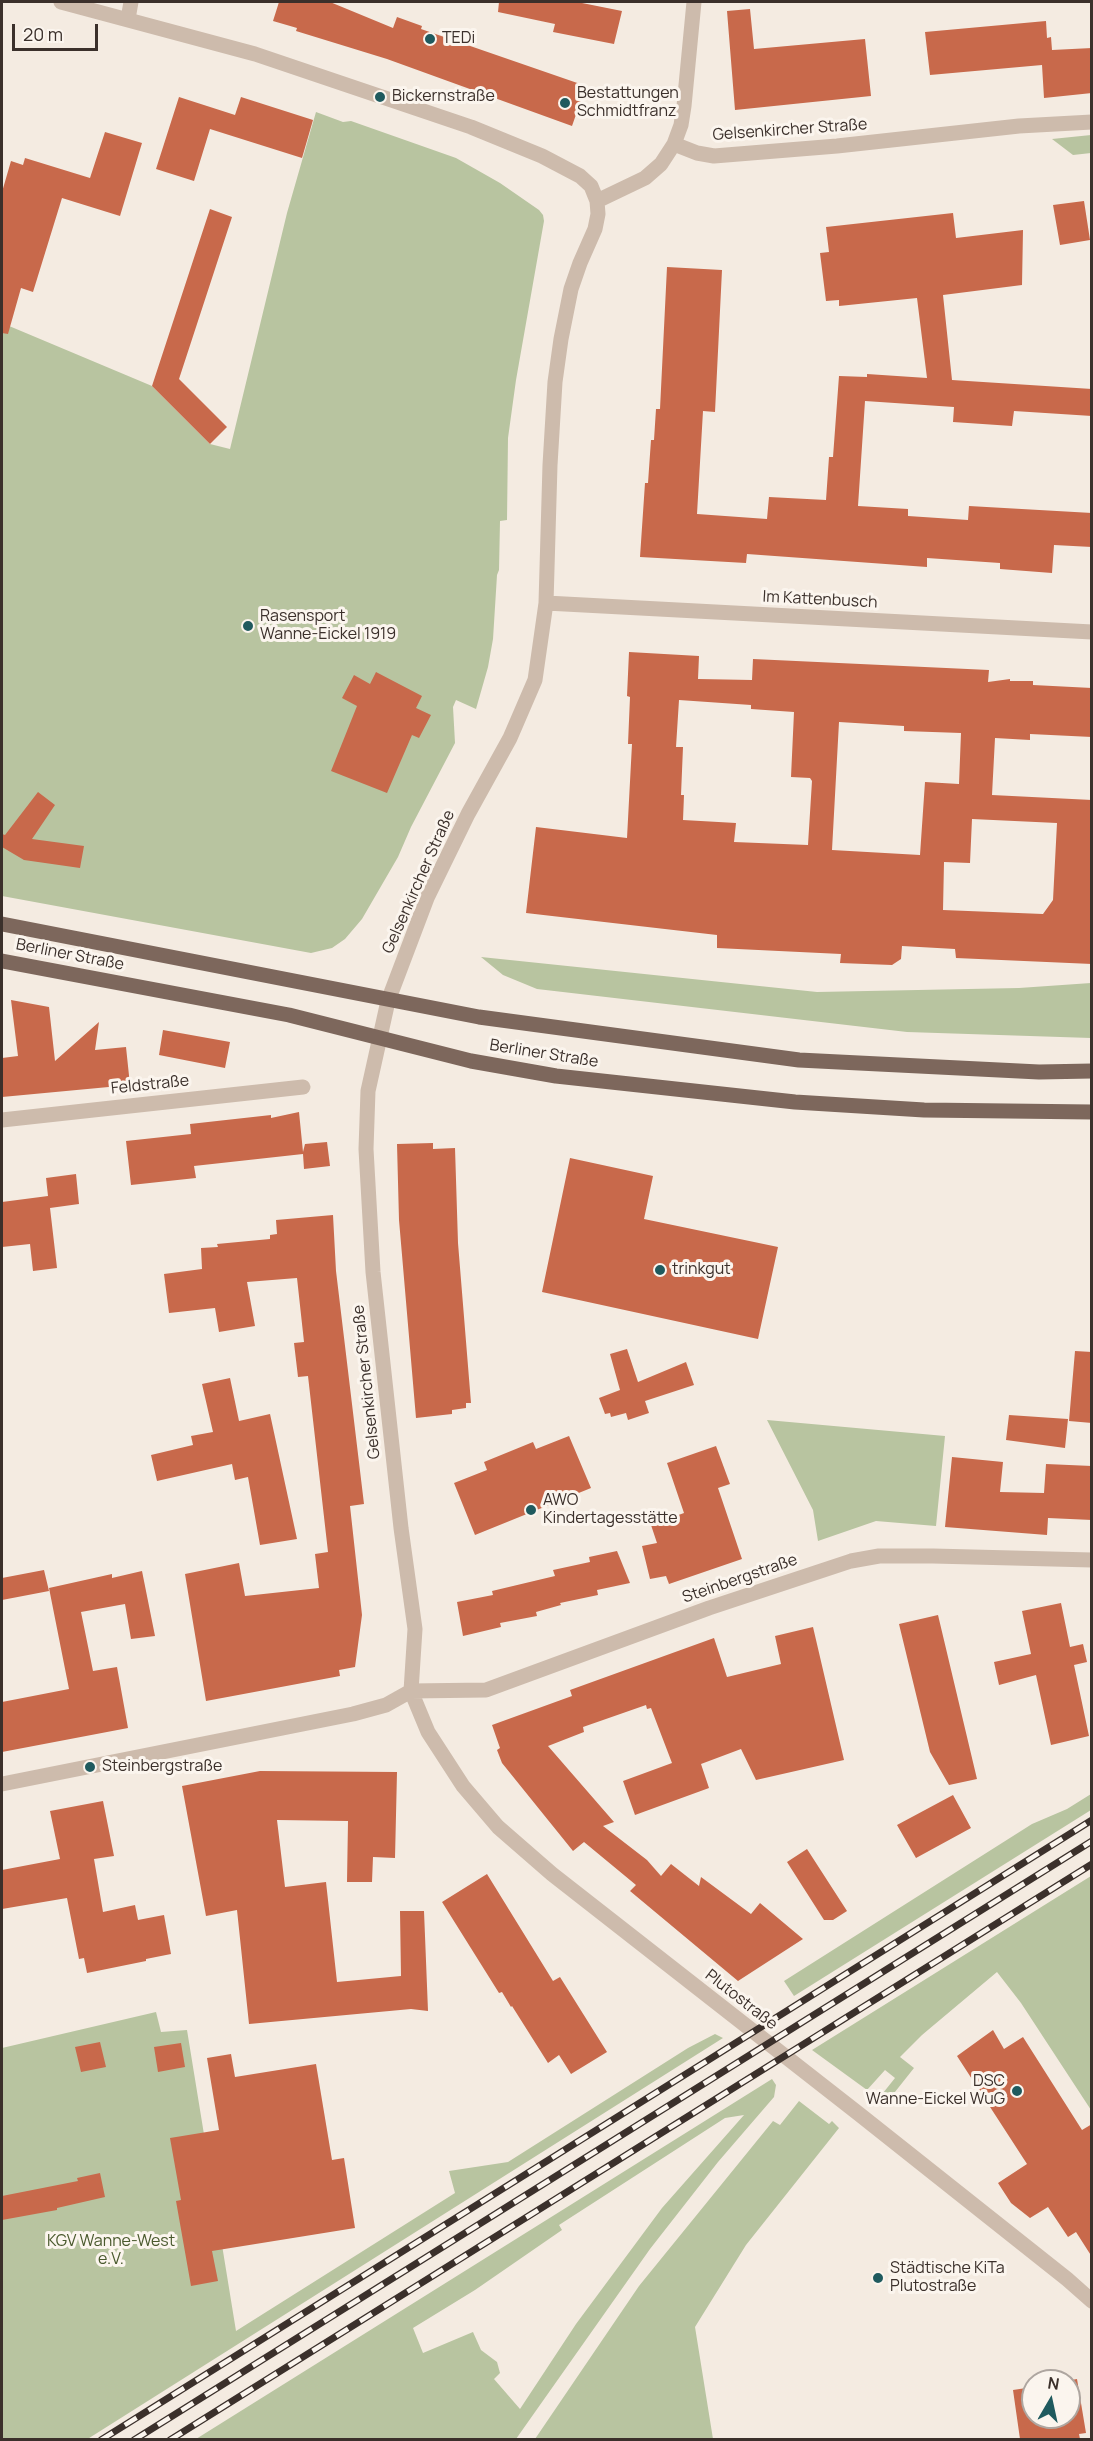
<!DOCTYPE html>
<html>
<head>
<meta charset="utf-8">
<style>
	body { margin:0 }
	#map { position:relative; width:1093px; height:2441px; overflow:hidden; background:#f4ebe1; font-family:Manrope,sans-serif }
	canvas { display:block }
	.frame { position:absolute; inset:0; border:3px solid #3b302b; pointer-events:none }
	.north { position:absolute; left:1021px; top:2369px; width:60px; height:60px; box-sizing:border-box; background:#fbf5ee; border:2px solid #aea6a0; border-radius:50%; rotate:9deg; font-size:16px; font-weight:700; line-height:24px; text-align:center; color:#3b302b }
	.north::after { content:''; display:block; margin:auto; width:21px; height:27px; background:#1f5a5e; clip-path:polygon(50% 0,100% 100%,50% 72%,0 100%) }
	.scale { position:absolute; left:12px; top:24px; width:86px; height:27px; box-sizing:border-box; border:3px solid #3b302b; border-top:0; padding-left:8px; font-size:18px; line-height:21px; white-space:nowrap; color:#3b302b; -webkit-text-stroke:4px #fbf5ee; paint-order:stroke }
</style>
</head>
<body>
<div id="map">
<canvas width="1093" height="2441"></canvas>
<div class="frame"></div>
<div class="north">N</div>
<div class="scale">20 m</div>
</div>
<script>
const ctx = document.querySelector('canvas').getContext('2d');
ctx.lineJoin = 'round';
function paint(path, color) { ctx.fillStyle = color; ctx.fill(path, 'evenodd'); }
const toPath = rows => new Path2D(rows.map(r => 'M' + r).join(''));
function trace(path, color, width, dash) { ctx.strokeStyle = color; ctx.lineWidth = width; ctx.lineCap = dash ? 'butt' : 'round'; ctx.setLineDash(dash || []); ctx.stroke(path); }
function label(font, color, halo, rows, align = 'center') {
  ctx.font = font + ' Manrope,sans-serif'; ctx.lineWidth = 6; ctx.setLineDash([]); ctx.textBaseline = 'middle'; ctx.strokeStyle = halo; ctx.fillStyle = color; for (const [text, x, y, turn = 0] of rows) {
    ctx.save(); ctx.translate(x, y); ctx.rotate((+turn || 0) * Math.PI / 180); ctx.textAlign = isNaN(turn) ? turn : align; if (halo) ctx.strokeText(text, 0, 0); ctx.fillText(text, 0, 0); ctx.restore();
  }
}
paint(toPath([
	[316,112,343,122,351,121,456,158,500,183,539,210,543,215,544,221,516,380,508,438,507,520,500,521,499,570,497,575,493,639,488,667,476,709,456,700,453,707,455,743,411,827,398,857,362,919,345,939,332,948,311,953,2,896,2,323,152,386,210,444,230,449,287,213],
	[1091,135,1091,153,1073,155,1052,139],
	[481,957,817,992,1019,988,1091,983,1091,1038,907,1032,537,989,503,975],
	[767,1420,945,1436,936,1526,876,1521,818,1541,813,1510],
	[1091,1794,1091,1810,794,1996,784,1981,1032,1824,1067,1809],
	[1091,1876,1091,2110,1021,2003,997,1972,922,2035,900,2057,914,2068,887,2102,879,2098,895,2078,885,2070,867,2090,812,2050],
	[156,2012,161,2032,187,2030,236,2331,455,2193,449,2171,508,2162,688,2048,715,2034,723,2038,86,2440,2,2439,2,2048],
	[772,2079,776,2085,774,2097,718,2162,650,2249,516,2439,196,2439],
	[744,2115,662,2208,576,2324,520,2409,494,2379,500,2373,497,2362,481,2350,473,2332,423,2353,413,2328,475,2290,562,2230,559,2225,725,2118],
	[799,2101,829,2124,832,2121,839,2128,746,2245,695,2327,713,2439,535,2439,639,2286,773,2121,780,2125]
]), '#b8c4a0');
paint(toPath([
	[279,2,330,2,393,28,397,17,422,26,421,29,586,86,572,126,387,59,296,31,297,28,273,21],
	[499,2,577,2,622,11,614,44,553,32,555,24,498,12],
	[750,9,754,49,865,39,871,96,735,110,727,11],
	[1046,21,1047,38,1051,37,1052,50,1092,48,1092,93,1044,98,1042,65,930,75,925,32],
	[179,97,235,115,241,97,313,120,302,158,210,129,194,181,156,169],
	[105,132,142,143,120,216,62,198,33,292,21,288,8,334,2,333,2,192,11,161,23,165,25,158,90,178],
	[1084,201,1090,240,1060,245,1053,205],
	[210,209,232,217,179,379,227,427,210,444,152,386],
	[953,213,956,238,1023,230,1022,285,943,295,952,380,1092,389,1092,416,1014,411,1012,426,953,422,954,407,865,401,858,506,908,509,908,516,968,520,969,506,1092,513,1092,547,1054,545,1052,573,1000,569,1000,563,927,558,927,567,747,554,746,563,640,557,645,483,648,483,651,440,654,440,656,409,660,409,667,267,722,270,715,412,703,411,697,514,767,519,769,497,826,500,829,457,833,457,839,376,867,377,867,374,927,378,917,298,839,306,839,300,826,301,820,253,829,252,826,227],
	[629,652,699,656,698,679,752,680,753,659,989,670,988,682,1010,679,1010,681,1033,681,1033,685,1092,688,1092,737,1030,734,1030,740,995,738,992,795,1092,800,1092,964,956,958,955,949,902,946,901,959,892,965,840,963,841,954,717,948,717,935,526,913,536,827,627,838,632,744,628,744,630,697,627,696],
	[679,700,751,705,751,709,794,712,791,777,810,778,812,781,808,845,734,842,736,823,683,820,684,795,681,795,683,747,676,747],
	[839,722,904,726,904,731,961,733,959,784,925,782,920,855,832,850],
	[972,819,1057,823,1053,900,1043,914,943,910,944,862,970,863],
	[376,672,422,696,416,708,431,715,419,738,412,735,387,793,331,771,357,706,342,698,354,675,370,684],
	[38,792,55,805,32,839,84,846,80,868,24,860,2,847,2,834,5,835],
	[11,1000,49,1007,55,1061,99,1022,95,1050,126,1047,130,1085,2,1097,2,1058,18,1056],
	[163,1030,230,1042,225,1068,159,1055],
	[299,1112,303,1152,305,1144,327,1142,330,1166,304,1169,303,1154,194,1166,196,1178,131,1185,126,1141,191,1134,190,1124,271,1115,271,1118],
	[433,1143,433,1149,455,1148,458,1243,471,1403,466,1403,466,1408,452,1410,452,1414,416,1418,399,1220,397,1144],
	[570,1158,653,1176,644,1219,778,1247,758,1339,542,1292],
	[76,1174,79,1204,50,1208,57,1268,33,1271,30,1244,2,1247,2,1202,48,1196,46,1178],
	[333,1215,336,1271,364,1504,350,1506,362,1615,355,1667,339,1670,340,1676,206,1701,185,1574,239,1563,245,1596,319,1588,315,1554,328,1552,308,1376,298,1377,294,1343,304,1342,297,1278,247,1282,255,1326,219,1332,215,1308,169,1313,164,1274,202,1269,201,1248,218,1247,217,1244,270,1239,270,1235,277,1234,276,1220],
	[627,1349,638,1382,686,1362,694,1385,645,1401,649,1413,628,1420,626,1413,611,1417,610,1413,605,1414,599,1398,620,1390,610,1354],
	[1075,1351,1092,1352,1092,1423,1069,1421],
	[230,1378,239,1421,270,1414,297,1539,260,1545,248,1477,235,1480,232,1464,157,1481,151,1455,193,1445,191,1436,213,1432,202,1384],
	[1009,1415,1068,1419,1065,1448,1006,1440],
	[569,1436,591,1488,475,1535,454,1483,487,1470,484,1462,533,1442,536,1449],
	[716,1446,730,1484,718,1488,742,1559,669,1584,666,1576,650,1579,642,1546,657,1543,651,1525,684,1513,667,1463],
	[952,1457,1003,1462,1000,1492,1044,1493,1046,1464,1092,1466,1092,1520,1048,1518,1047,1535,945,1527],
	[617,1551,630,1583,597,1590,598,1595,560,1603,561,1605,536,1612,537,1616,500,1623,501,1627,463,1636,457,1602,493,1595,492,1591,555,1576,553,1570,590,1562,589,1557],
	[44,1570,49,1591,2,1600,2,1578],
	[142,1571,155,1636,131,1639,125,1604,81,1612,93,1671,117,1667,128,1728,2,1752,2,1702,69,1689,49,1588,112,1574,112,1578],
	[1061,1603,1070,1647,1083,1644,1087,1662,1074,1665,1089,1736,1051,1745,1036,1675,999,1685,994,1662,1031,1654,1022,1611],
	[938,1615,977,1779,949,1785,930,1752,899,1624],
	[813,1627,844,1760,756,1780,741,1749,701,1764,709,1788,635,1815,623,1781,672,1763,651,1708,647,1709,646,1705,583,1727,584,1732,548,1746,614,1822,603,1826,647,1860,661,1876,671,1864,699,1886,701,1877,751,1914,760,1903,803,1939,738,1981,630,1891,636,1885,584,1842,573,1851,502,1763,497,1750,500,1748,492,1725,572,1696,570,1690,714,1638,727,1677,781,1664,775,1636],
	[260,1771,397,1772,395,1858,373,1857,372,1882,347,1882,348,1821,277,1820,285,1887,326,1882,337,1982,401,1976,400,1911,424,1911,428,2011,411,2009,249,2024,237,1910,206,1916,182,1786],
	[953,1795,971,1828,916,1858,897,1825],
	[103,1801,114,1856,94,1859,103,1912,135,1905,138,1920,164,1915,171,1954,146,1959,146,1961,87,1973,84,1958,79,1959,67,1898,2,1909,2,1870,60,1859,50,1811],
	[807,1849,847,1911,833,1920,824,1920,787,1862],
	[487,1874,553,1981,560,1977,607,2052,571,2074,559,2055,548,2063,512,2006,511,2007,502,1992,499,1993,442,1902],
	[993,2030,1004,2049,1023,2037,1082,2130,1092,2124,1092,2257,1076,2232,1068,2237,1048,2207,1030,2218,1011,2203,998,2183,1027,2164,957,2056],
	[100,2042,106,2067,81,2072,75,2047],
	[181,2043,185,2067,158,2072,154,2047],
	[231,2054,235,2077,316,2064,332,2160,344,2158,355,2228,212,2251,218,2281,191,2286,176,2201,181,2200,170,2138,219,2130,207,2058],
	[100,2173,105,2197,57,2208,57,2210,2,2220,2,2196,78,2181,77,2178],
	[1077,2379,1086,2433,1079,2434,1080,2439,1020,2439,1013,2390,1033,2387,1033,2417,1069,2417,1069,2381,1066,2381]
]), '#c8694b');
trace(toPath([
	[61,2,255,54,471,127,542,156,580,176,591,186,597,201,598,214,595,229,580,263,571,289,561,339,555,382,550,465,546,603,535,680,510,738,468,814,427,898,388,1001,368,1091,366,1149,373,1272,401,1528,415,1629,411,1691],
	[128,19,131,2],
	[674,144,697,153,714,156,837,146,1019,126,1092,122],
	[597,201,645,178,661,164,674,144,681,125,684,106,694,2],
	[546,603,1092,632],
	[2,1120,303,1087],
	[411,1691,428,1732,463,1786,498,1827,552,1874,859,2114,1067,2279,1092,2301],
	[2,1784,353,1714,386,1705,411,1691,486,1690,709,1608,851,1561,879,1556,933,1556,1092,1560]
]), '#cdbbac', 15);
trace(toPath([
	[2,924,479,1017,799,1060,1039,1072,1092,1071],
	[2,961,289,1015,471,1061,556,1076,795,1102,924,1110,1092,1112]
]), '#7d675c', 15);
const rail = toPath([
	[101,2440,1092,1820],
	[134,2440,1092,1841],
	[170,2440,1092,1864]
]);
trace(rail, '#3b302b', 7);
trace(rail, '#fbf5ee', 4.5, [14]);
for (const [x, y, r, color] of [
	[430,39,6,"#1f5a5e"],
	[380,97,6,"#1f5a5e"],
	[565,103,6,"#1f5a5e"],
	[248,626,6,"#1f5a5e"],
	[660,1270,6,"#1f5a5e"],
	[531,1510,6,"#1f5a5e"],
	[90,1767,6,"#1f5a5e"],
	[1017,2091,6,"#1f5a5e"],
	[878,2278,6,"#1f5a5e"]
]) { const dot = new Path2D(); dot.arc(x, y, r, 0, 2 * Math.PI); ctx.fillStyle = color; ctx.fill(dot); trace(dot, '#fbf5ee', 2); }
label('16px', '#3b302b', '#fbf5ee', [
	["TEDi",442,39],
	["Bestattungen",577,94],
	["Schmidtfranz",577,112],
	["Bickernstraße",392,97],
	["Rasensport",260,617],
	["Wanne-Eickel 1919",260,635],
	["trinkgut",672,1270],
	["AWO",543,1501],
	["Kindertagesstätte",543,1519],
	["Steinbergstraße",102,1767],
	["DSC",1005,2082,"right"],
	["Wanne-Eickel WuG",1005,2100,"right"],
	["Städtische KiTa",890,2269],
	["Plutostraße",890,2287]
], 'left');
label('16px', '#3b302b', '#fbf5ee', [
	["Gelsenkircher Straße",790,130,-4],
	["Im Kattenbusch",820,600,3],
	["Gelsenkircher Straße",419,882,-66],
	["Berliner Straße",70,955,11],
	["Berliner Straße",544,1054,9],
	["Feldstraße",150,1085,-6],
	["Gelsenkircher Straße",367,1382,-96],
	["Steinbergstraße",740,1579,-19],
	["Plutostraße",741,2000,38]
]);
label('16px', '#4a5a2e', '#fbf5ee', [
	["KGV Wanne-West",111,2242],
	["e.V.",111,2260]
]);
</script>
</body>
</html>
